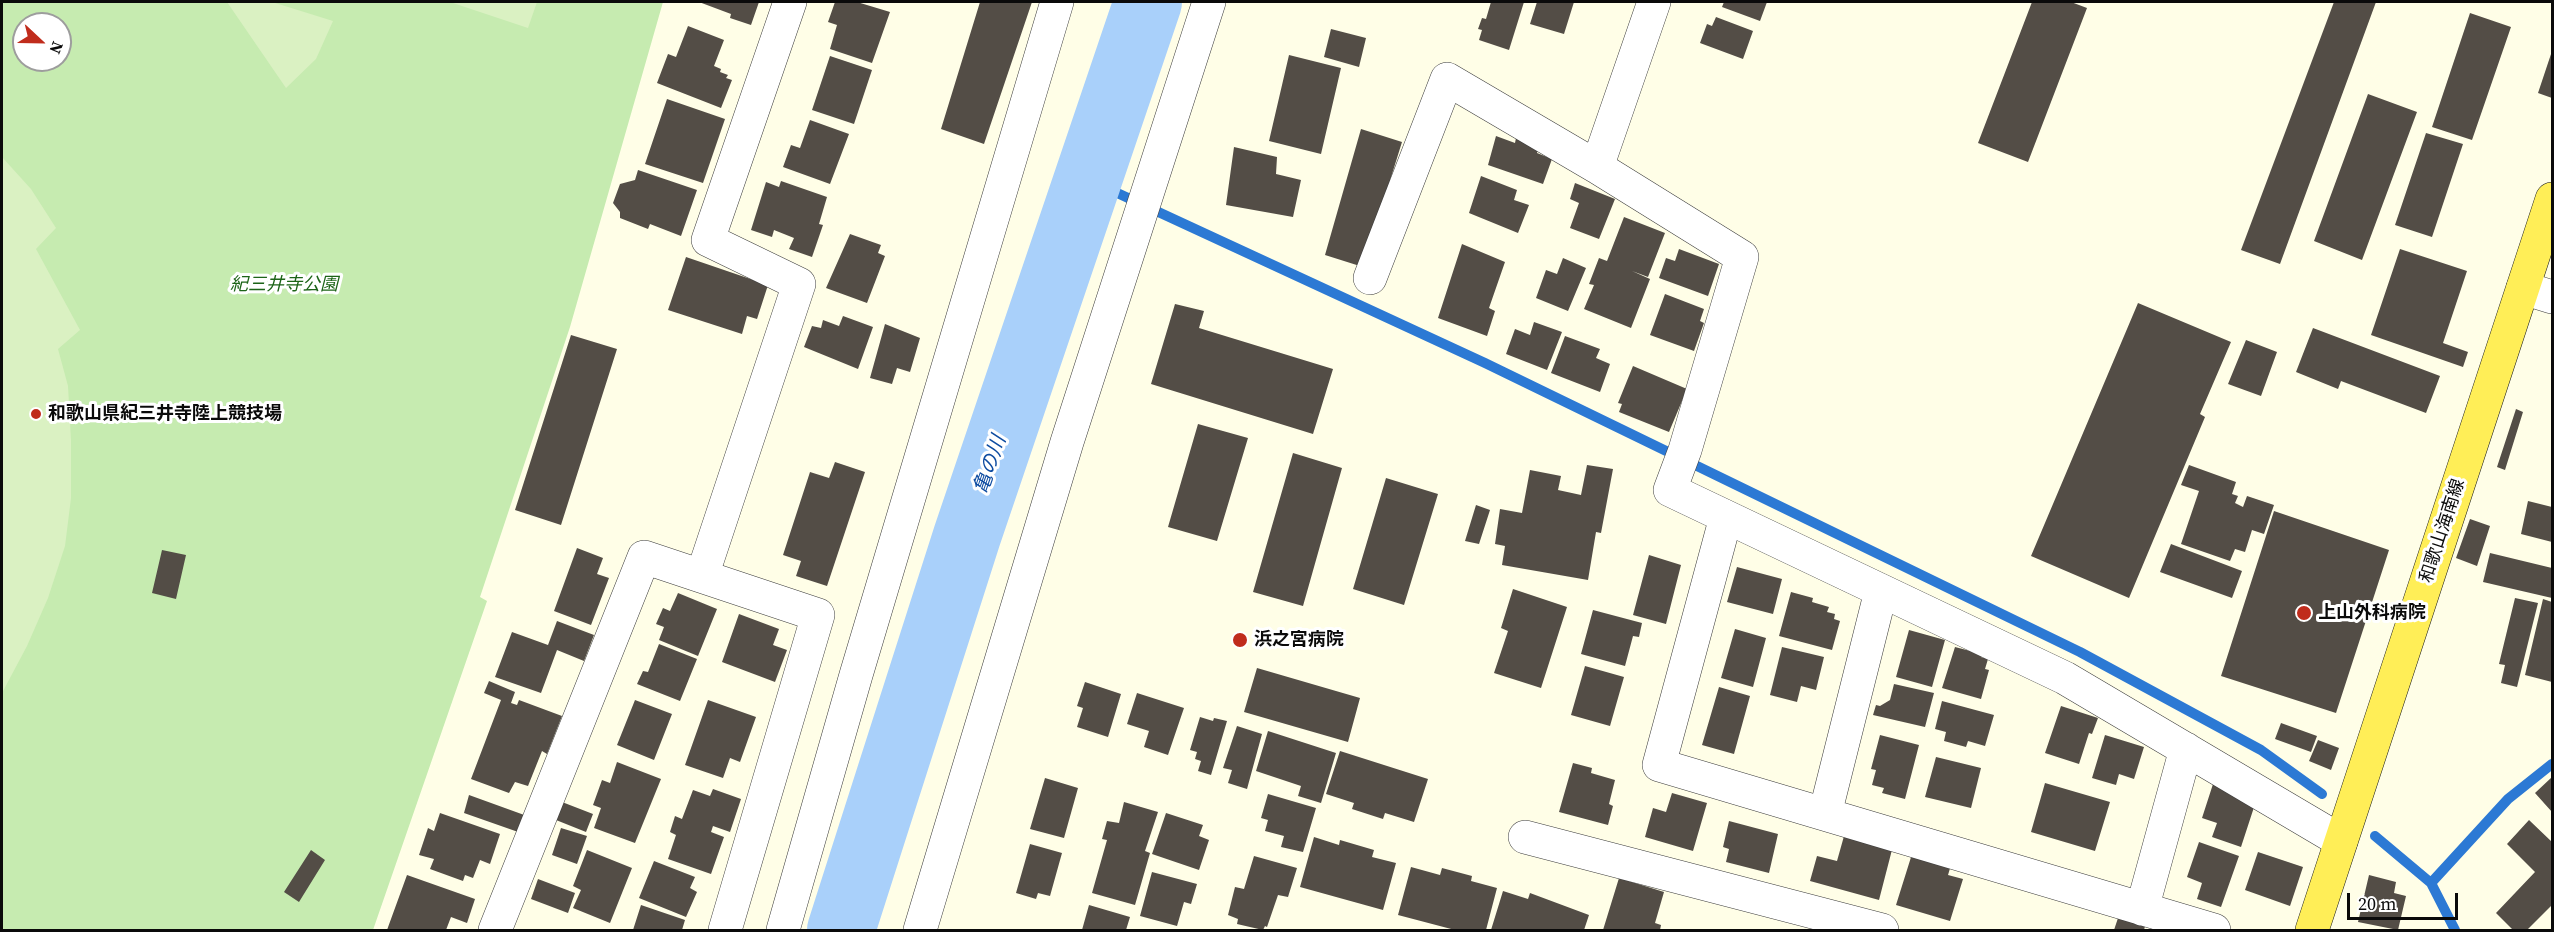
<!DOCTYPE html>
<html>
<head>
<meta charset="utf-8">
<style>
	body { margin:0 }
	#map { position:relative; width:2554px; height:932px; overflow:hidden; background:#fffee7; font-family:"Source Serif 4",serif }
	canvas { display:block }
	.frame { position:absolute; inset:0; border:3px solid #0a0a0a; pointer-events:none }
	.north { position:absolute; left:12px; top:12px; width:60px; height:60px; box-sizing:border-box; background:#fff; border:2px solid #9d9d9d; border-radius:50%; rotate:112deg; font-size:16px; font-weight:700; line-height:24px; text-align:center; color:#0a0a0a }
	.north::after { content:''; display:block; margin:auto; width:21px; height:27px; background:#c02c1c; clip-path:polygon(50% 0,100% 100%,50% 72%,0 100%) }
	.scale { position:absolute; left:2347px; top:893px; width:111px; height:27px; box-sizing:border-box; border:3px solid #0a0a0a; border-top:0; padding-left:8px; font-size:18px; line-height:21px; white-space:nowrap; color:#0a0a0a; -webkit-text-stroke:4px #fff; paint-order:stroke }
</style>
</head>
<body>
<div id="map">
<canvas width="2554" height="932"></canvas>
<div class="frame"></div>
<div class="north">N</div>
<div class="scale">20 m</div>
</div>
<script>
const ctx = document.querySelector('canvas').getContext('2d');
ctx.lineJoin = 'round';
function paint(path, color) { ctx.fillStyle = color; ctx.fill(path, 'evenodd'); }
const toPath = rows => new Path2D(rows.map(r => 'M' + r).join(''));
function trace(path, color, width, dash) { ctx.strokeStyle = color; ctx.lineWidth = width; ctx.lineCap = dash ? 'butt' : 'round'; ctx.setLineDash(dash || []); ctx.stroke(path); }
function label(font, color, halo, rows, align = 'center') {
  ctx.font = font + ' "Source Serif 4","Noto Sans JP",serif'; ctx.lineWidth = 6; ctx.setLineDash([]); ctx.textBaseline = 'middle'; ctx.strokeStyle = halo; ctx.fillStyle = color; for (const [text, x, y, turn = 0] of rows) {
    ctx.save(); ctx.translate(x, y); ctx.rotate((+turn || 0) * Math.PI / 180); ctx.textAlign = isNaN(turn) ? turn : align; if (halo) ctx.strokeText(text, 0, 0); ctx.fillText(text, 0, 0); ctx.restore();
  }
}
paint(toPath([
	[2,2,663,2,570,327,480,597,487,601,373,930,2,930],
	[24,24,60,24,60,60,24,60]
]), '#c6ebb0');
paint(toPath([
	[227,2,272,2,333,21,316,59,286,88],
	[450,2,537,2,528,28],
	[2,157,31,189,56,228,36,249,80,330,58,349,68,386,71,441,71,498,65,546,48,598,27,646,2,693]
]), '#daf1c2');
trace(toPath([
	[1087,179,1485,363,2080,652,2261,750,2322,794],
	[2375,836,2431,883],
	[2455,930,2431,883,2508,799,2552,764]
]), '#2c79d4', 10);
trace(toPath([
	[841,930,967,536,1148,2]
]), '#a9d0fa', 68);
paint(toPath([
	[699,2,759,2,751,25,730,18,731,14],
	[835,2,857,2,890,12,872,63,830,49,837,25,828,22],
	[980,2,1032,2,984,144,941,129],
	[1491,2,1524,2,1509,50,1479,40,1482,30,1478,29,1482,18,1486,19],
	[1537,2,1574,2,1564,34,1530,24],
	[1724,2,1767,2,1760,21,1722,7],
	[2032,2,2071,2,2087,8,2028,162,1978,143],
	[2334,2,2376,2,2280,264,2241,250],
	[2470,13,2511,27,2472,140,2432,127],
	[1716,17,1753,31,1743,59,1700,43,1707,24,1712,26],
	[688,26,724,40,714,66,721,69,720,72,728,75,726,78,732,80,721,108,657,83,668,54,676,57],
	[1331,29,1366,38,1359,67,1324,57],
	[2552,51,2552,98,2538,93],
	[1289,55,1341,68,1321,154,1269,141],
	[830,56,872,70,854,124,812,110],
	[2368,94,2417,112,2362,260,2314,241],
	[667,99,725,119,703,183,645,164],
	[810,120,849,134,830,184,783,167,791,145,800,148],
	[1361,129,1402,142,1363,267,1325,255],
	[1517,133,1540,143,1537,153,1552,159,1543,184,1488,165,1496,136,1515,143],
	[2426,133,2463,144,2432,237,2395,225],
	[1234,147,1277,157,1276,174,1301,180,1293,217,1226,205],
	[638,170,697,190,681,236,650,224,648,229,620,218,620,212,613,203,620,184,635,180],
	[1481,176,1517,190,1514,200,1529,205,1518,233,1469,213],
	[781,181,827,197,819,224,823,225,812,257,789,249,794,238,774,230,772,237,751,230,766,182,779,187],
	[1575,183,1615,199,1599,239,1570,228,1579,203,1570,199],
	[1624,217,1665,233,1648,277,1632,271,1650,279,1631,328,1584,309,1594,285,1589,284,1599,258,1607,261],
	[850,234,881,245,878,253,885,256,867,303,826,288],
	[1462,244,1505,262,1489,308,1495,311,1487,336,1438,318],
	[1679,249,1719,264,1708,296,1659,278,1666,258,1675,261],
	[2400,249,2467,271,2443,343,2468,352,2463,367,2371,335],
	[686,257,768,285,757,319,747,316,742,334,668,310],
	[1563,258,1586,268,1568,311,1536,298,1546,270,1557,274],
	[1665,294,1704,309,1700,321,1704,323,1694,351,1650,335],
	[2138,303,2231,342,2200,414,2205,417,2129,598,2031,556],
	[1175,304,1204,311,1199,328,1333,369,1313,434,1151,384],
	[843,316,873,327,858,369,804,347,812,326,821,328,823,320,839,326],
	[1534,322,1562,332,1547,370,1506,354,1515,329,1530,335],
	[885,324,920,338,910,372,897,368,892,384,870,378],
	[2313,328,2440,376,2426,413,2341,381,2338,389,2296,372],
	[571,335,617,349,561,525,515,510],
	[1565,336,1600,349,1596,358,1610,364,1600,392,1551,373],
	[2246,340,2277,352,2261,396,2228,384],
	[1633,366,1687,389,1669,432,1619,412,1622,404,1618,403],
	[2516,409,2523,412,2505,470,2497,467],
	[1198,424,1248,438,1217,541,1168,527],
	[1293,453,1342,468,1303,606,1253,592],
	[835,462,865,472,827,586,796,576,801,561,783,555,810,472,829,478],
	[1587,465,1613,469,1601,533,1596,532,1588,580,1502,565,1505,546,1495,544,1500,509,1522,513,1530,470,1561,476,1558,490,1581,495],
	[2189,465,2236,482,2232,494,2238,496,2235,503,2243,507,2247,496,2274,505,2264,534,2252,530,2245,552,2235,549,2230,561,2181,544,2199,491,2181,485],
	[1386,478,1438,494,1404,605,1353,589],
	[2528,501,2552,507,2552,542,2521,534],
	[1476,505,1490,510,1479,544,1465,541],
	[2274,511,2389,550,2336,713,2221,676],
	[2470,519,2490,526,2477,566,2456,558],
	[2171,544,2242,571,2232,598,2160,572],
	[577,548,603,558,597,574,609,578,591,625,554,611],
	[162,550,186,555,176,599,152,593],
	[2490,553,2552,568,2552,598,2483,582],
	[1649,555,1681,565,1666,624,1633,615],
	[1737,567,1782,579,1773,614,1727,602],
	[1513,589,1567,607,1541,688,1494,673,1508,631,1501,628],
	[1791,592,1813,598,1812,602,1829,607,1827,612,1835,614,1834,619,1840,621,1832,650,1779,636],
	[678,593,717,609,698,656,659,640,664,627,656,624,663,608,670,611],
	[2515,598,2538,603,2517,687,2501,683,2505,665,2499,664],
	[2543,599,2552,602,2552,682,2525,675],
	[1593,610,1642,623,1639,637,1633,636,1625,666,1581,654],
	[739,614,779,629,773,645,787,650,775,682,722,662],
	[557,621,594,635,584,661,557,650,541,693,495,677,512,632,548,645],
	[1735,629,1766,638,1753,687,1721,678],
	[1909,630,1945,640,1932,687,1896,677],
	[659,644,697,659,680,701,637,684,643,671,648,672],
	[1782,647,1824,657,1816,690,1801,686,1797,702,1770,695],
	[1955,647,1982,654,1981,657,1988,659,1985,669,1989,670,1981,699,1942,688],
	[1585,666,1624,677,1610,726,1571,715],
	[1257,668,1360,698,1348,742,1244,712],
	[489,681,515,692,511,703,517,705,519,700,562,716,547,754,542,751,528,786,515,782,509,793,471,779,501,700,484,693],
	[1085,682,1121,694,1108,737,1077,727,1083,708,1077,706],
	[1894,684,1934,693,1925,727,1873,715,1876,705,1880,706,1890,700],
	[1719,687,1750,696,1734,754,1702,745],
	[1137,693,1184,708,1168,755,1144,747,1149,731,1127,724],
	[635,700,672,714,654,760,617,745],
	[708,700,756,717,740,762,730,758,723,778,685,765],
	[1942,701,1994,715,1985,746,1968,741,1966,747,1944,741,1946,732,1935,729],
	[2061,706,2098,718,2092,734,2089,733,2079,764,2045,753],
	[1200,717,1213,721,1214,718,1227,721,1211,775,1198,771,1201,761,1195,759,1197,752,1190,750],
	[2281,723,2317,736,2311,752,2275,739],
	[1237,726,1262,734,1247,789,1228,783,1232,770,1223,768],
	[1268,731,1336,753,1321,803,1298,796,1301,786,1256,771],
	[1880,735,1919,745,1905,799,1882,793,1884,788,1872,785,1876,770,1871,769],
	[2105,735,2144,747,2134,779,2119,774,2116,785,2092,778],
	[2318,740,2339,748,2331,770,2309,761],
	[1340,751,1428,779,1414,822,1385,813,1383,819,1352,809,1354,803,1326,794],
	[1936,757,1981,768,1971,808,1925,797],
	[617,762,661,779,635,843,594,828,601,808,593,805,602,780,610,783],
	[1573,763,1592,768,1591,773,1615,780,1609,804,1613,806,1608,825,1559,812],
	[2552,777,2552,812,2535,793],
	[1045,778,1078,788,1064,838,1030,829],
	[2045,783,2110,802,2095,851,2031,832],
	[2213,784,2257,798,2241,847,2212,837,2217,823,2202,818],
	[713,789,741,799,730,832,713,826,711,832,724,837,711,874,668,859,676,835,670,832,675,816,682,819,693,790,710,796],
	[1672,793,1707,803,1693,851,1645,837,1653,808,1666,812],
	[1268,794,1316,808,1303,852,1281,847,1284,836,1265,831,1268,820,1261,818],
	[469,795,527,816,521,833,464,813],
	[562,802,593,814,586,832,556,820],
	[1124,802,1158,812,1145,851,1150,853,1135,905,1092,893,1107,840,1102,839,1107,821,1119,823],
	[440,813,500,834,490,864,480,860,473,878,465,875,463,881,430,869,434,859,419,855,428,828,434,831],
	[1166,813,1203,825,1199,836,1209,840,1199,870,1152,854],
	[2529,820,2552,842,2552,905,2527,930,2513,930,2496,913,2535,872,2507,844],
	[1729,821,1778,834,1769,873,1726,862,1729,849,1723,847],
	[561,828,587,836,577,864,552,855],
	[1846,829,1894,842,1879,900,1810,881,1817,856,1837,861],
	[1314,837,1339,845,1340,840,1374,850,1372,857,1396,863,1383,910,1300,887],
	[2199,842,2239,856,2221,907,2197,899,2202,883,2187,877],
	[1030,844,1062,853,1050,896,1038,893,1036,899,1016,893],
	[311,850,325,860,299,902,284,892],
	[587,850,632,868,610,923,573,908,581,890,573,886],
	[2258,852,2303,867,2290,906,2245,890],
	[1912,854,1951,865,1948,875,1963,879,1950,921,1896,905],
	[1254,856,1297,868,1288,897,1278,895,1267,927,1265,926,1263,930,1237,924,1238,919,1228,915,1235,887,1244,889],
	[654,861,695,877,690,888,697,892,686,917,639,898],
	[1411,867,1440,875,1442,868,1472,876,1471,881,1497,888,1486,930,1455,930,1398,915],
	[1152,872,1197,884,1191,904,1184,902,1177,926,1140,916],
	[407,875,475,899,467,923,451,917,446,930,387,930],
	[2369,875,2396,882,2394,893,2406,896,2398,930,2358,922],
	[1619,878,1664,892,1655,923,1661,925,1660,930,1603,930],
	[538,879,575,893,568,913,531,899],
	[1503,891,1528,899,1530,893,1589,915,1584,930,1491,930],
	[641,905,685,920,682,930,633,930],
	[1089,905,1130,917,1126,930,1082,930],
	[2119,915,2146,923,2144,930,2114,930]
]), '#534d46');
const minor = toPath([
	[1597,167,1654,2],
	[1370,278,1447,79,1597,167,1742,257,1685,450,1670,490,2065,678,2341,841],
	[2523,288,2552,297],
	[1726,517,1659,765,2214,930],
	[702,576,799,284,708,240,790,2],
	[1825,814,1881,591],
	[1525,837,1882,930],
	[2142,909,2186,749],
	[495,930,644,557,818,615,725,930],
	[783,930,856,675,1057,2],
	[920,930,1067,442,1209,2]
]);
const major = toPath([
	[2312,930,2552,199]
]);
trace(minor, '#3d3d3d', 34);
trace(major, '#1b1b1b', 34);
trace(minor, '#fff', 33);
trace(major, '#ffee57', 33);
for (const [x, y, r, color] of [
	[36,414,6,"#c02c1c"],
	[2304,613,8,"#c02c1c"],
	[1240,640,8,"#c02c1c"]
]) { const dot = new Path2D(); dot.arc(x, y, r, 0, 2 * Math.PI); ctx.fillStyle = color; ctx.fill(dot); trace(dot, '#fff', 2); }
label('italic 18px', '#1d6418', '#fff', [
	["紀三井寺公園",284,285]
]);
label('bold 18px', '#0a0a0a', '#fff', [
	["和歌山県紀三井寺陸上競技場",48,414],
	["上山外科病院",2318,613],
	["浜之宮病院",1254,640]
], 'left');
label('18px', '#0a0a0a', '#fff', [
	["和歌山海南線",2443,531,-72]
]);
label('italic 20px', '#0e4ca1', '#fff', [
	["亀の川",991,465,-71]
]);
</script>
</body>
</html>
